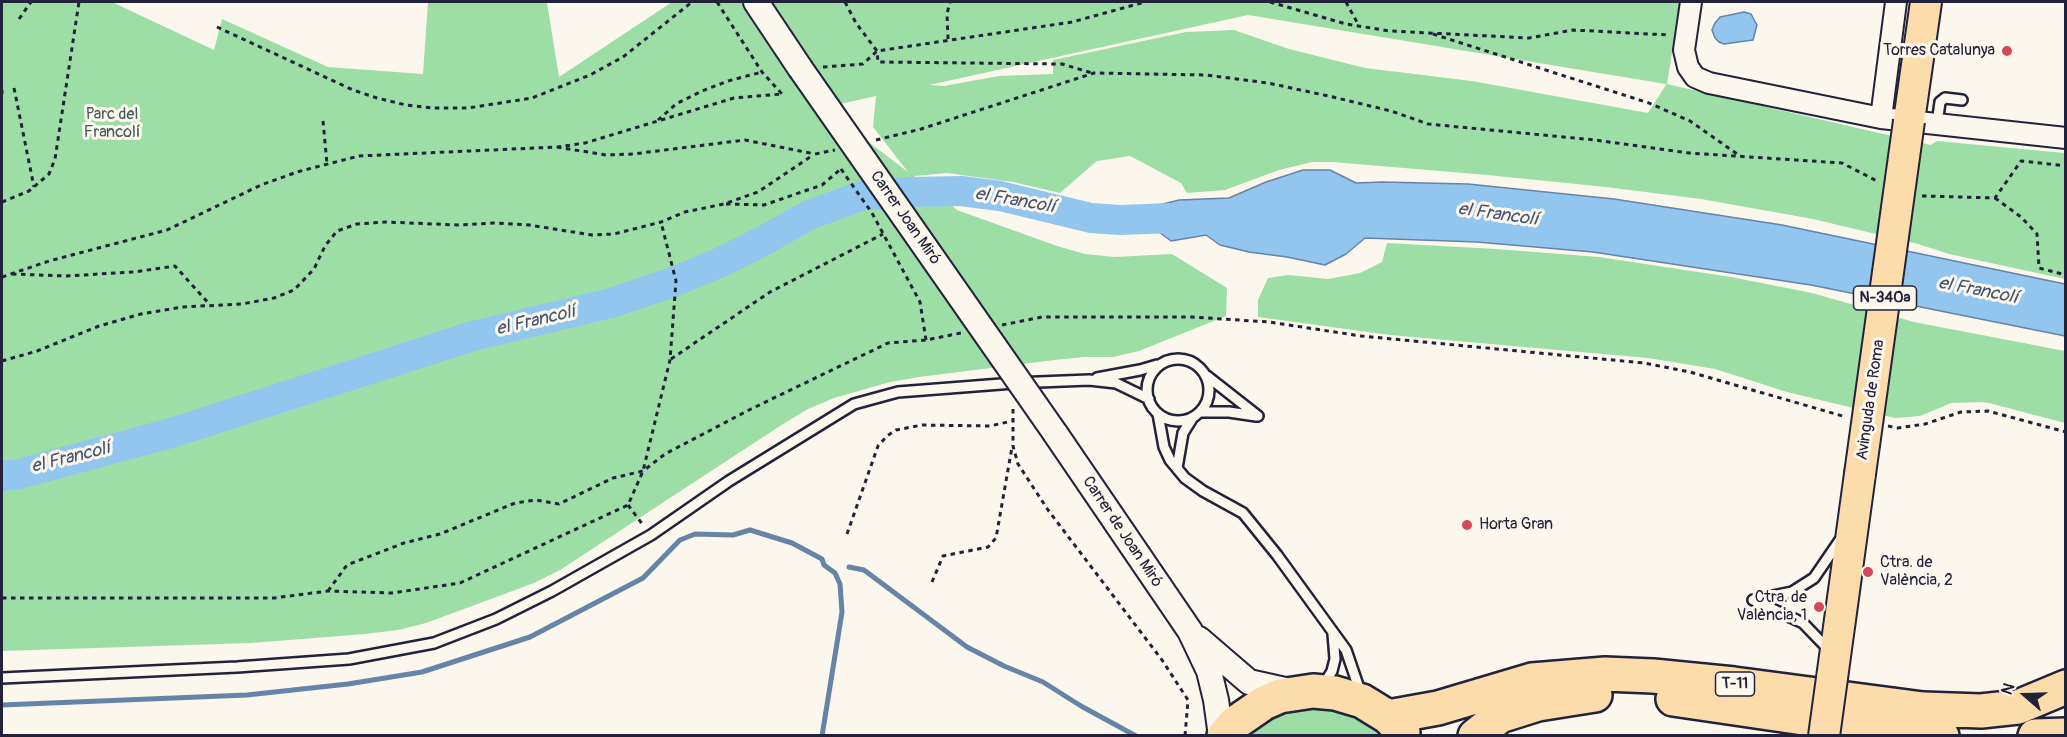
<!DOCTYPE html>
<html>
<head>
<meta charset="utf-8">
<style>
	body { margin:0 }
	#map { position:relative; width:2067px; height:737px; overflow:hidden; background:#fbf7ec; font-family:Pangolin,sans-serif }
	canvas { display:block }
	.frame { position:absolute; inset:0; border:3px solid #22223b; pointer-events:none }
	.north { position:absolute; left:1995px; top:665px; width:60px; height:60px; -webkit-text-stroke:4px #fbf7ec; paint-order:stroke; rotate:290deg; font-size:16px; font-weight:700; line-height:24px; text-align:center; color:#22223b }
	.north::after { content:''; display:block; margin:auto; width:21px; height:27px; background:#22223b; clip-path:polygon(50% 0,100% 100%,50% 72%,0 100%) }
</style>
</head>
<body>
<div id="map">
<canvas width="2067" height="737"></canvas>
<div class="frame"></div>
<div class="north">N</div>
</div>
<script>
const ctx = document.querySelector('canvas').getContext('2d');
ctx.lineJoin = 'round';
function paint(path, color) { ctx.fillStyle = color; ctx.fill(path, 'evenodd'); }
const toPath = rows => new Path2D(rows.map(r => 'M' + r).join(''));
function trace(path, color, width, dash) { ctx.strokeStyle = color; ctx.lineWidth = width; ctx.lineCap = dash ? 'butt' : 'round'; ctx.setLineDash(dash || []); ctx.stroke(path); }
function label(font, color, halo, rows, align = 'center') {
  ctx.font = font + ' Pangolin,sans-serif'; ctx.lineWidth = 6; ctx.setLineDash([]); ctx.textBaseline = 'middle'; ctx.strokeStyle = halo; ctx.fillStyle = color; for (const [text, x, y, turn = 0] of rows) {
    ctx.save(); ctx.translate(x, y); ctx.rotate((+turn || 0) * Math.PI / 180); ctx.textAlign = isNaN(turn) ? turn : align; if (halo) ctx.strokeText(text, 0, 0); ctx.fillText(text, 0, 0); ctx.restore();
  }
}
paint(toPath([
	[2,2,112,2,214,50,222,19,328,67,423,74,428,2,547,3,559,77,672,2,1680,2,1667,84,1931,145,1937,141,2065,153,2065,279,1949,254,1918,244,1813,219,1701,199,1606,187,1487,175,1333,162,1312,162,1279,170,1225,190,1187,193,1181,183,1130,156,1097,161,1060,193,1013,182,947,173,914,176,957,210,1057,246,1085,254,1114,257,1172,254,1227,288,1226,316,1139,351,1113,357,1084,357,1055,360,919,377,890,382,834,398,808,409,783,424,560,570,534,583,426,623,398,630,365,634,251,643,2,651],
	[1248,15,1666,84,1666,85,1648,113,1472,81,1365,68,1289,49,1234,30,1186,32,1053,60,1053,74,999,76,944,86,929,85],
	[876,96,873,127,908,172,854,131,840,104],
	[1387,243,1496,249,1599,257,1731,277,1812,293,1914,322,2065,351,2065,423,1985,402,1951,403,1920,416,1895,418,1787,392,1715,369,1648,358,1390,335,1258,317,1258,300,1268,278,1289,275,1328,279,1360,273,1382,262],
	[1322,706,1354,715,1368,723,1383,736,1243,736,1260,721,1290,708]
]), '#9ddea7');
const water = toPath([
	[1744,12,1751,14,1757,25,1753,40,1724,44,1719,42,1715,38,1712,30,1715,23,1720,17,1744,12],
	[1303,170,1330,170,1356,183,1382,182,1468,184,1614,199,1782,225,2065,284,2065,336,1811,285,1593,252,1477,242,1365,238,1346,254,1325,265,1287,257,1249,252,1220,245,1206,235,1171,241,1159,232,1159,205,1179,200,1229,198,1266,182,1303,170]
]);
paint(water, '#92c6ef');
trace(water, '#6584a7', 1.5);
trace(toPath([
	[849,567,864,570,967,647,1004,666,1043,682,1081,706,1136,736],
	[2,705,247,695,348,684,422,672,530,637,643,578,680,540,695,534,733,535,750,530,792,543,822,559,824,565,835,573,840,584,842,612,822,736]
]), '#6584a7', 5);
trace(toPath([
	[2,476,19,474,171,433,473,336,611,303,676,281,721,262,763,241,809,215,864,195,910,192,961,191,1000,196,1091,218,1120,220,1199,217]
]), '#92c6ef', 30);
const service = toPath([
	[1937,124,1940,102,1945,98,1962,100],
	'1147 390a31 31 0 1 1 62 0a31 31 0 1 1-62 0Z',
	[1207,376,1258,416],
	[1097,378,1140,370,1157,365],
	[1200,412,1229,412,1256,416],
	[1158,414,1164,447,1170,460,1185,478,1203,491,1243,513,1277,555,1346,650,1361,694],
	[1177,468,1183,433,1193,417],
	[1753,600,1792,592,1814,578,1840,540],
	[1753,600,1803,623,1830,651],
	[2,678,237,667,349,659,434,643,496,619,552,591,651,535,729,481,854,404,898,392,1014,383,1089,380,1116,383,1149,399],
	[1323,686,1332,671,1335,659,1333,634]
]);
const minor = toPath([
	[1691,2,1684,50,1688,67,1695,77,1709,83,1881,118,2066,138],
	[1881,118,1896,2]
]);
const tertiary = toPath([
	[756,2,800,68],
	[1055,433,1190,631,1209,671,1216,700,1221,736],
	[1199,639,1249,682,1294,692]
]);
const primary = toPath([
	[1909,121,1926,2],
	[1832,678,1860,474]
]);
const trunk = toPath([
	[1673,699,1886,730,1942,736],
	[1388,717,1438,708,1532,680,1605,674,1653,676,1734,684,1923,709,1981,711,2018,707,2066,687],
	[1224,736,1235,723,1264,703,1280,696,1313,691,1335,693,1362,701,1388,717,1403,732],
	[1475,736,1500,716,1538,704,1595,695],
	[2035,736,2066,735]
]);
trace(service, '#22223b', 14);
trace(minor, '#22223b', 24);
trace(tertiary, '#22223b', 28);
trace(primary, '#22223b', 34);
trace(trunk, '#22223b', 38);
trace(toPath([
	[717,2,762,72,782,94],
	[845,2,856,23,877,51,878,62,1062,64,1092,73],
	[1270,2,1346,24,1390,31,1529,38,1573,30,1669,35],
	[1346,2,1359,26],
	[19,19,31,2],
	[217,27,353,90,377,98,406,105,433,108,468,108,532,98,590,75,623,57,692,2],
	[1433,34,1649,103,1690,121,1740,156],
	[948,39,947,14,950,2],
	[823,67,863,64,877,51,1072,22,1145,2],
	[14,88,34,187],
	[2,94,2,90],
	[658,120,676,104,702,91,728,81,762,72],
	[323,121,327,164],
	[876,140,921,129,1094,73,1206,75,1268,83,1333,97,1391,111,1428,124,1595,140,1689,153,1842,163,1879,182],
	[557,147,606,155,633,154,745,140,815,154,835,150],
	[841,169,872,213,920,302,926,340],
	[1922,196,1995,198,2021,161,2066,166],
	[1995,198,2021,217,2037,234,2039,268,2066,275],
	[2,202,29,191,49,174,55,159,79,2],
	[726,204,764,205,822,185,842,168],
	[12,274,65,276,134,272,175,266,211,306],
	[2,277,49,261,167,230,261,185,297,172,359,156,557,147,585,143,734,98,782,94],
	[1002,325,1042,317,1192,317,1269,322,1361,336,1644,363,1690,372,1846,417],
	[671,359,770,292,883,234],
	[2,361,37,351,99,326,141,314,182,307,242,304,274,298,294,290,314,269,325,246,337,231,357,224,386,222,458,225,494,223,529,225,592,235,614,234,661,222,685,212,724,204,758,192,813,155],
	[1013,409,1013,446,1018,464,1048,510,1162,660,1188,700,1185,736],
	[1888,426,1898,428,1925,424,1961,412,1988,411,2066,432],
	[628,505,643,525],
	[847,534,878,446,887,436,896,430,922,425,990,426,1012,421],
	[932,582,943,556,988,547,996,538,1012,447],
	[328,591,347,565,404,543,440,534,515,503,536,500,559,504,613,478,643,471,665,454,749,410,888,343,926,340,961,333],
	[2,598,274,598,328,591,392,593,460,583,628,505,643,471,670,360,676,281,661,222]
]), '#22223b', 3, [4.5, 4.5]);
trace(service, '#fbf7ec', 9);
trace(minor, '#fbf7ec', 20);
trace(tertiary, '#fbf7ec', 24);
trace(primary, '#fddcac', 30);
trace(trunk, '#fddcac', 33);
const tertiaryBridge = toPath([
	[800,68,1055,433]
]);
const primaryBridge = toPath([
	[1860,474,1909,121],
	[1824,736,1832,678]
]);
trace(tertiaryBridge, '#22223b', 28, []);
trace(primaryBridge, '#22223b', 34, []);
trace(tertiaryBridge, '#fbf7ec', 24);
trace(primaryBridge, '#fddcac', 30);
for (const [x, y, r, color] of [
	[2007,51,6,"#d1495b"],
	[1467,525,6,"#d1495b"],
	[1868,572,6,"#d1495b"],
	[1819,607,6,"#d1495b"]
]) { const dot = new Path2D(); dot.arc(x, y, r, 0, 2 * Math.PI); ctx.fillStyle = color; ctx.fill(dot); trace(dot, '#fbf7ec', 2); }
for (const [x, y, w] of [
	[1885,298,63],
	[1735,684,39]
]) { const box = new Path2D(); box.roundRect(x - w / 2, y - 12, w, 24, 4.5); ctx.fillStyle = '#fbf7ec'; ctx.fill(box); trace(box, '#22223b', 1.5); }
label('bold 15px', '#22223b', null, [
	["N-340a",1885,298],
	["T-11",1735,684]
]);
label('16px', '#22223b', '#fbf7ec', [
	["Torres Catalunya",1995,51],
	["Horta Gran",1479,525,"left"],
	["Ctra. de",1880,563,"left"],
	["València, 2",1880,581,"left"],
	["Ctra. de",1807,598],
	["València, 1",1807,616]
], 'right');
label('16px', '#475a5b', '#fbf7ec', [
	["Parc del",112,115],
	["Francolí",112,133]
]);
label('16px', '#22223b', '#fbf7ec', [
	["Carrer Joan Miró",905,218,55],
	["Avinguda de Roma",1871,400,-82],
	["Carrer de Joan Miró",1122,532,56]
]);
label('italic 18px', '#445371', '#fbf7ec', [
	["el Francolí",1015,201,10],
	["el Francolí",1498,215,8],
	["el Francolí",1978,291,11],
	["el Francolí",536,321,-13],
	["el Francolí",71,458,-14]
]);
</script>
</body>
</html>
